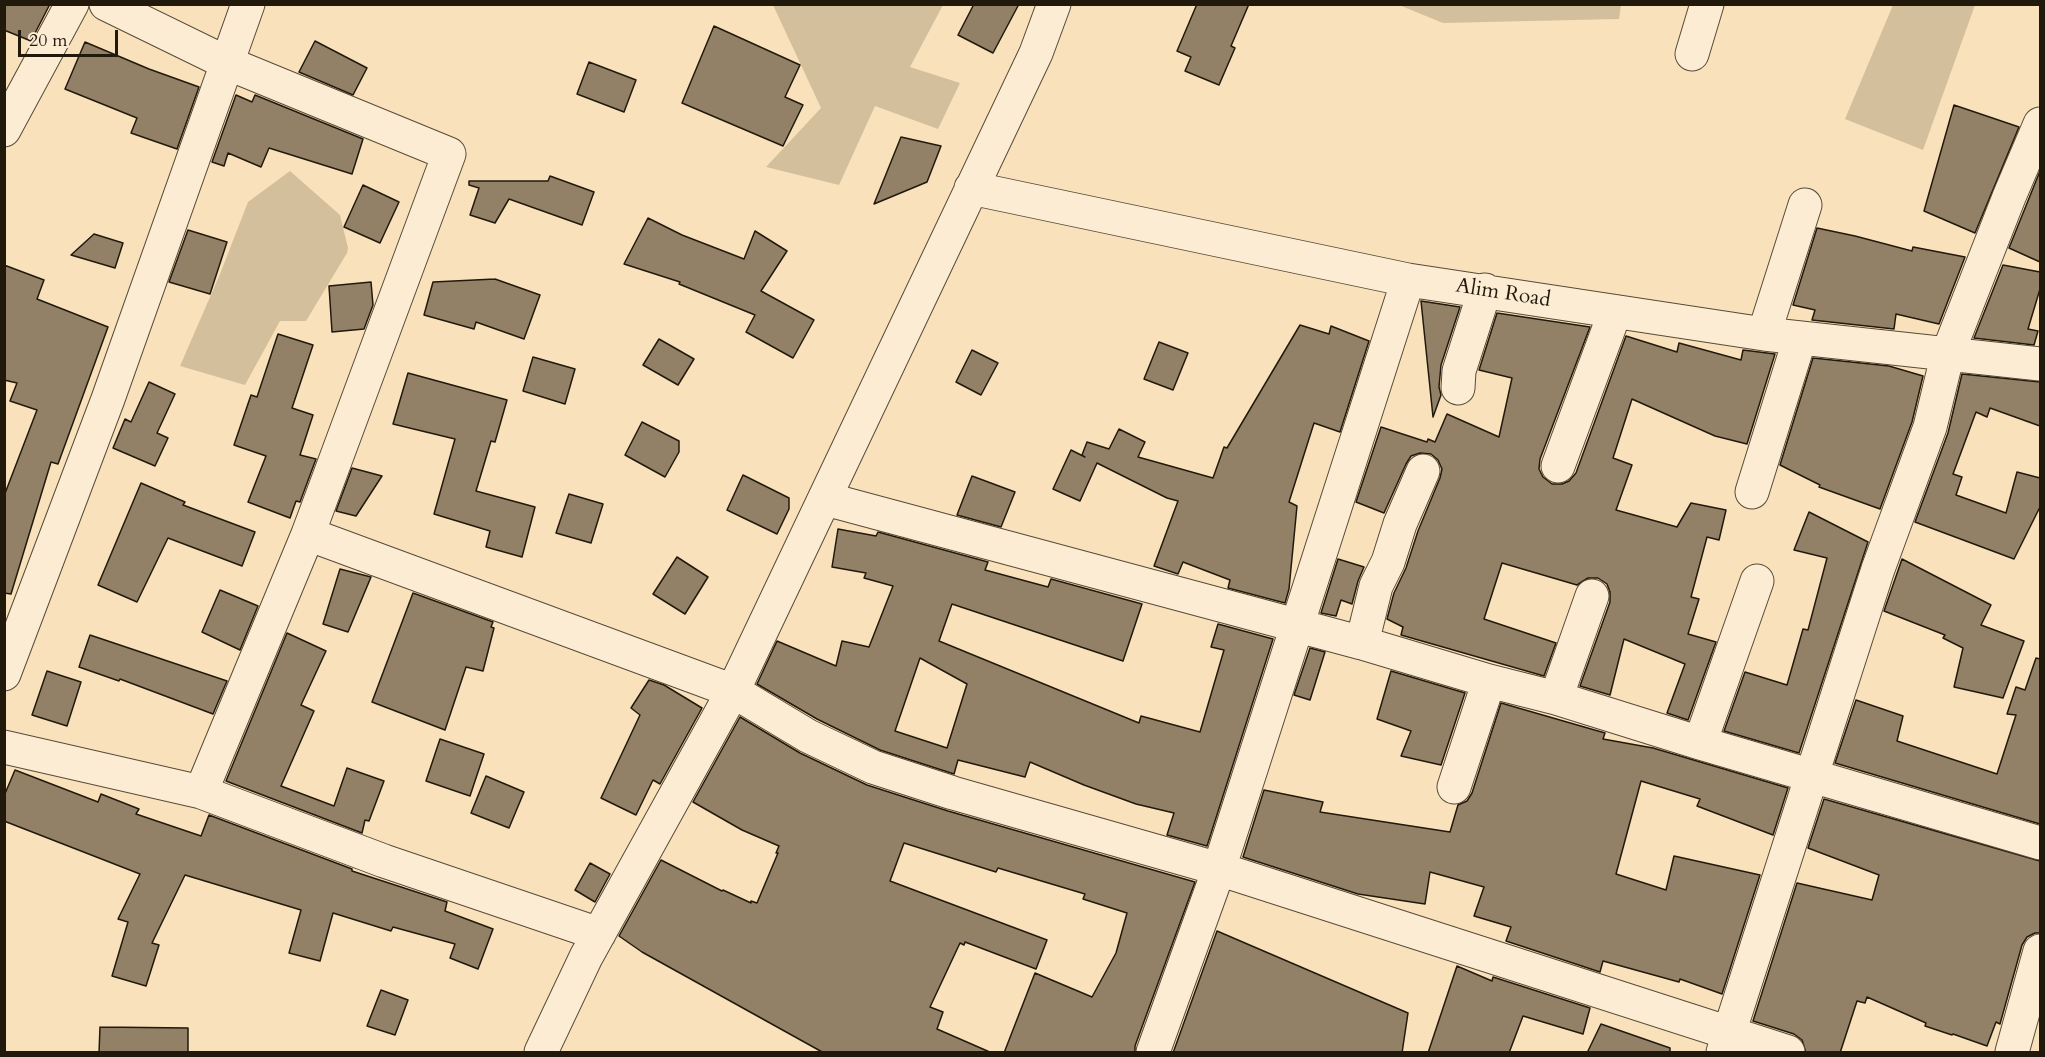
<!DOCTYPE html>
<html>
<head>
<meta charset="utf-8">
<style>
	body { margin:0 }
	#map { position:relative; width:2045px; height:1057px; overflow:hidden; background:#f9e1bb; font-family:Cardo,serif }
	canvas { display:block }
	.frame { position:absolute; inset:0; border:6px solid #22190d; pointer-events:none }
	.scale { position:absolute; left:18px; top:30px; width:100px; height:27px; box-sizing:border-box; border:3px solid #22190d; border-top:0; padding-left:8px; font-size:18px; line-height:21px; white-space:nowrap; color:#22190d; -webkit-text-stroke:4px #fbecd3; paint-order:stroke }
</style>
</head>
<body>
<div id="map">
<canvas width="2045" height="1057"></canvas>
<div class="frame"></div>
<div class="scale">20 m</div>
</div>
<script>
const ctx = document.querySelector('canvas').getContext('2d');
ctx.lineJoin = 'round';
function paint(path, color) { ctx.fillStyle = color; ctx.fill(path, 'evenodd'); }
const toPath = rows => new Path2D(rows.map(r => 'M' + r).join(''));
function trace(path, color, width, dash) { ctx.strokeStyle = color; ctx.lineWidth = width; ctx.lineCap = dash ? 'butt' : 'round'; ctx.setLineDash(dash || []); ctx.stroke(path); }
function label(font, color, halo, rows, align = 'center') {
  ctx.font = font + ' Cardo,serif'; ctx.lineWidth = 5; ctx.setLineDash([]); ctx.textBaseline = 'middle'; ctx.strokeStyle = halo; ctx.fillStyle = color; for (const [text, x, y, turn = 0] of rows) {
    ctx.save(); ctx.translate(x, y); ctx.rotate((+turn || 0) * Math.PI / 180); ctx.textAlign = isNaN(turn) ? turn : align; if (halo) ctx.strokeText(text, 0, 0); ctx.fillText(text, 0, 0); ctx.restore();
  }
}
paint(toPath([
	[773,5,943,5,910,67,960,83,938,129,875,106,839,185,766,167,821,108],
	[1399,5,1621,4,1621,5,1619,19,1443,23],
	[1893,5,1975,5,1923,150,1845,119],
	[290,171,340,215,348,248,347,253,306,321,280,321,245,385,180,366,220,274,248,202]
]), '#d4bf9d');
const building = toPath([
	[4,4,50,4,31,41,4,30,4,4],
	[974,4,1019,4,993,53,958,35,974,4],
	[1197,4,1249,4,1231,46,1235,48,1219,85,1185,71,1191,57,1177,51,1197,4],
	[714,26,800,65,785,97,803,105,783,146,682,103,714,26],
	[315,41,367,68,353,95,299,72,315,41],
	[85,42,149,69,199,87,177,149,131,133,137,118,65,89,85,42],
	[589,62,636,80,624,112,577,94,589,62],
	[236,95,252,102,255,95,363,139,352,174,269,148,261,167,228,153,224,166,212,162,236,95],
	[1954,105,2019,127,1975,233,1924,211,1954,105],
	[901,137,941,146,927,182,874,204,901,137],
	[2040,171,2040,262,2009,248,2040,171],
	[550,176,594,192,582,225,509,199,495,223,470,215,479,188,469,185,469,181,548,181,550,176],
	[363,185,399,202,380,243,344,227,363,185],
	[648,218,682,235,744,259,755,231,787,251,761,291,814,320,793,358,746,332,755,315,679,284,680,282,624,264,648,218],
	[1817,228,1855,236,1912,251,1913,247,1965,257,1939,324,1896,314,1894,329,1812,320,1815,310,1793,305,1817,228],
	[188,230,227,242,210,294,169,282,188,230],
	[94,234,123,243,115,268,71,255,94,234],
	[4,265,44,280,37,299,108,327,58,464,51,462,11,594,4,593,4,496,37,410,10,401,17,383,4,380,4,265],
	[2003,265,2040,272,2040,289,2028,329,2038,331,2034,345,1974,338,2003,265],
	[495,279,540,295,524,339,476,322,474,329,424,315,433,282,495,279],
	[371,282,373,305,364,329,332,332,329,286,371,282],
	[1421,301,1460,307,1441,365,1439,387,1441,395,1433,417,1421,301],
	[1497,313,1590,327,1540,459,1539,469,1543,477,1552,484,1562,484,1569,481,1576,473,1626,336,1677,352,1679,343,1741,360,1743,350,1775,354,1747,444,1715,436,1632,399,1613,458,1632,465,1616,510,1677,527,1691,503,1726,510,1719,540,1707,537,1691,597,1699,599,1688,634,1716,642,1688,720,1667,713,1685,664,1624,639,1610,695,1580,686,1610,602,1610,592,1607,584,1598,578,1588,578,1577,585,1502,563,1484,619,1556,643,1544,676,1401,635,1403,627,1387,619,1394,593,1406,568,1418,531,1440,478,1442,469,1438,460,1431,454,1420,453,1411,456,1406,464,1384,513,1356,502,1381,427,1427,442,1428,439,1435,442,1447,414,1499,437,1512,378,1479,370,1497,313],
	[1300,325,1329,334,1331,326,1369,341,1340,432,1314,423,1289,502,1297,506,1289,589,1285,603,1228,588,1230,580,1183,562,1178,574,1154,566,1178,501,1167,498,1097,463,1080,501,1053,489,1071,450,1085,457,1082,455,1087,442,1109,449,1119,429,1145,442,1138,457,1213,478,1224,447,1227,448,1300,325],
	[278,334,313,345,292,408,313,415,300,455,316,459,300,502,296,501,290,518,248,502,266,456,234,445,251,395,257,397,278,334],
	[659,339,694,359,678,385,643,365,659,339],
	[1159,342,1188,353,1173,390,1144,379,1159,342],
	[972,350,998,363,981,395,956,382,972,350],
	[533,357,575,369,565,404,523,391,533,357],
	[1813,358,1889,366,1923,376,1912,422,1880,509,1819,487,1820,485,1780,465,1813,358],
	[408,373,507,400,495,442,491,441,476,491,535,507,522,557,486,547,490,531,434,514,455,439,393,424,408,373],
	[1962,374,2040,382,2040,426,1990,408,1987,417,1976,412,1953,474,1962,477,1956,495,2006,513,2017,472,2040,478,2040,507,2014,559,1915,522,1948,433,1962,374],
	[149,382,175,394,157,433,168,438,155,466,113,448,125,419,131,422,149,382],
	[642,422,679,441,679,452,665,477,625,455,642,422],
	[352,468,382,476,356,516,336,511,352,468],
	[743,475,789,498,789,509,777,534,727,510,743,475],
	[972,476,1015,492,1001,527,957,515,972,476],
	[141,483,185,502,183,505,255,532,242,566,168,538,137,602,98,585,141,483],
	[569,494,603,504,591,543,556,533,569,494],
	[1809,512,1868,542,1799,753,1724,731,1745,672,1787,685,1803,629,1808,630,1827,558,1794,550,1809,512],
	[838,529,876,536,878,532,988,562,985,570,1048,587,1051,579,1142,604,1123,661,952,604,939,641,1139,723,1141,716,1200,732,1224,650,1211,647,1218,624,1273,639,1207,846,1167,835,1174,813,1136,804,1084,785,1030,762,1025,777,958,760,954,774,880,750,817,719,757,684,777,641,836,666,842,641,869,647,893,586,864,578,866,573,832,567,838,529],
	[920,658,967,684,947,748,895,731,920,658],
	[677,557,708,577,685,614,653,594,677,557],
	[1338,559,1364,567,1358,581,1352,604,1341,600,1336,616,1321,613,1338,559],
	[1902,559,1991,605,1981,625,2024,641,2003,698,1954,687,1963,648,1943,638,1945,635,1884,611,1902,559],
	[340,569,371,577,348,632,323,624,340,569],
	[220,590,258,606,240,650,202,632,220,590],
	[413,593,493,622,491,627,494,628,483,671,466,667,445,730,372,702,413,593],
	[287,633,326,651,301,705,314,711,281,786,334,806,347,768,384,781,369,821,365,820,362,833,226,781,287,633],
	[90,635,227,681,213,714,120,679,119,681,79,667,90,635],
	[1310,648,1325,652,1310,700,1294,695,1310,648],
	[2036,658,2040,659,2040,824,1835,763,1856,700,1903,716,1897,741,1997,774,2016,715,2007,714,2016,687,2025,690,2036,658],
	[47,671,81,682,67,726,32,715,47,671],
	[1391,671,1465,693,1441,765,1401,756,1411,731,1377,719,1391,671],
	[649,680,664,685,702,708,660,784,653,780,636,815,601,798,640,715,631,708,649,680],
	[1501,703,1605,733,1603,739,1653,748,1788,788,1773,835,1697,806,1700,799,1641,781,1616,874,1666,890,1674,856,1760,875,1722,994,1680,979,1679,982,1603,961,1600,972,1506,941,1511,927,1474,916,1484,887,1430,872,1425,904,1358,894,1243,857,1264,790,1323,802,1320,812,1450,832,1458,805,1467,801,1472,793,1501,703],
	[740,717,800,753,867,785,948,811,1195,882,1135,1046,1135,1053,1004,1053,1035,973,1092,997,1116,953,1127,913,1083,899,1085,894,998,868,996,872,904,843,890,881,1047,940,1036,969,965,942,964,945,960,943,930,1007,943,1012,937,1029,992,1053,824,1053,642,952,619,936,661,860,722,891,723,890,751,903,751,901,757,903,778,853,776,853,779,846,742,830,693,802,740,717],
	[440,739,484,754,470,796,426,781,440,739],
	[15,770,98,802,101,794,139,809,136,814,201,836,209,815,352,869,352,871,447,902,445,911,493,929,478,969,450,958,455,944,393,927,391,931,333,913,320,961,289,953,301,910,185,875,152,943,159,945,146,986,112,976,128,922,118,919,140,874,4,821,4,796,15,770],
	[486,776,524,792,509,828,471,813,486,776],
	[1824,799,2040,861,2040,933,2035,933,2027,937,2022,945,2000,1024,1996,1022,1987,1046,1953,1034,1952,1035,1925,1026,1926,1023,1867,997,1865,1003,1857,1001,1840,1053,1806,1053,1802,1040,1794,1034,1753,1021,1797,883,1872,900,1879,875,1808,848,1824,799],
	[590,863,610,874,595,902,575,890,590,863],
	[1217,931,1408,1013,1402,1053,1173,1053,1217,931],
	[1457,966,1492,981,1493,977,1590,1008,1583,1034,1523,1016,1509,1053,1428,1053,1457,966],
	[381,990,408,1000,395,1035,367,1026,381,990],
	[1601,1024,1670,1048,1670,1053,1587,1053,1601,1024],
	[100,1027,188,1028,188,1053,99,1053,100,1027]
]);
paint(building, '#928167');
trace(building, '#22190d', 1.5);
const minor = toPath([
	[106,4,227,63,449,154,308,534,201,792],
	[1692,54,1707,4],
	[4,130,72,4],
	[971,188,1408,280,1764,334,2040,364],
	[1764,334,1805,205],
	[1458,388,1459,371,1485,290],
	[1558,466,1615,312],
	[1752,492,1800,338],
	[826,499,1362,643,1489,681,1556,698,1700,743,2040,843],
	[308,534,733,691,808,736,873,767,953,793,1219,869,1788,1052],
	[1362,643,1376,586,1388,562,1400,524,1423,471],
	[4,674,108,399,248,4],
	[1556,698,1592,596],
	[1700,743,1757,581],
	[4,747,201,792,384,861,599,934],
	[1454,787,1489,681],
	[541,1052,586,957,733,691,1036,53,1054,4],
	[1153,1052,1219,869,1408,280],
	[1723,1052,1878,569,1930,427,1948,353,2009,197,2040,124],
	[2012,1052,2040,951]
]);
trace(minor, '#584b38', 35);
trace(minor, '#fbecd3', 33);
label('21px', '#22190d', '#fbecd3', [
	["Alim Road",1503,294,9]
]);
</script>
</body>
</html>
